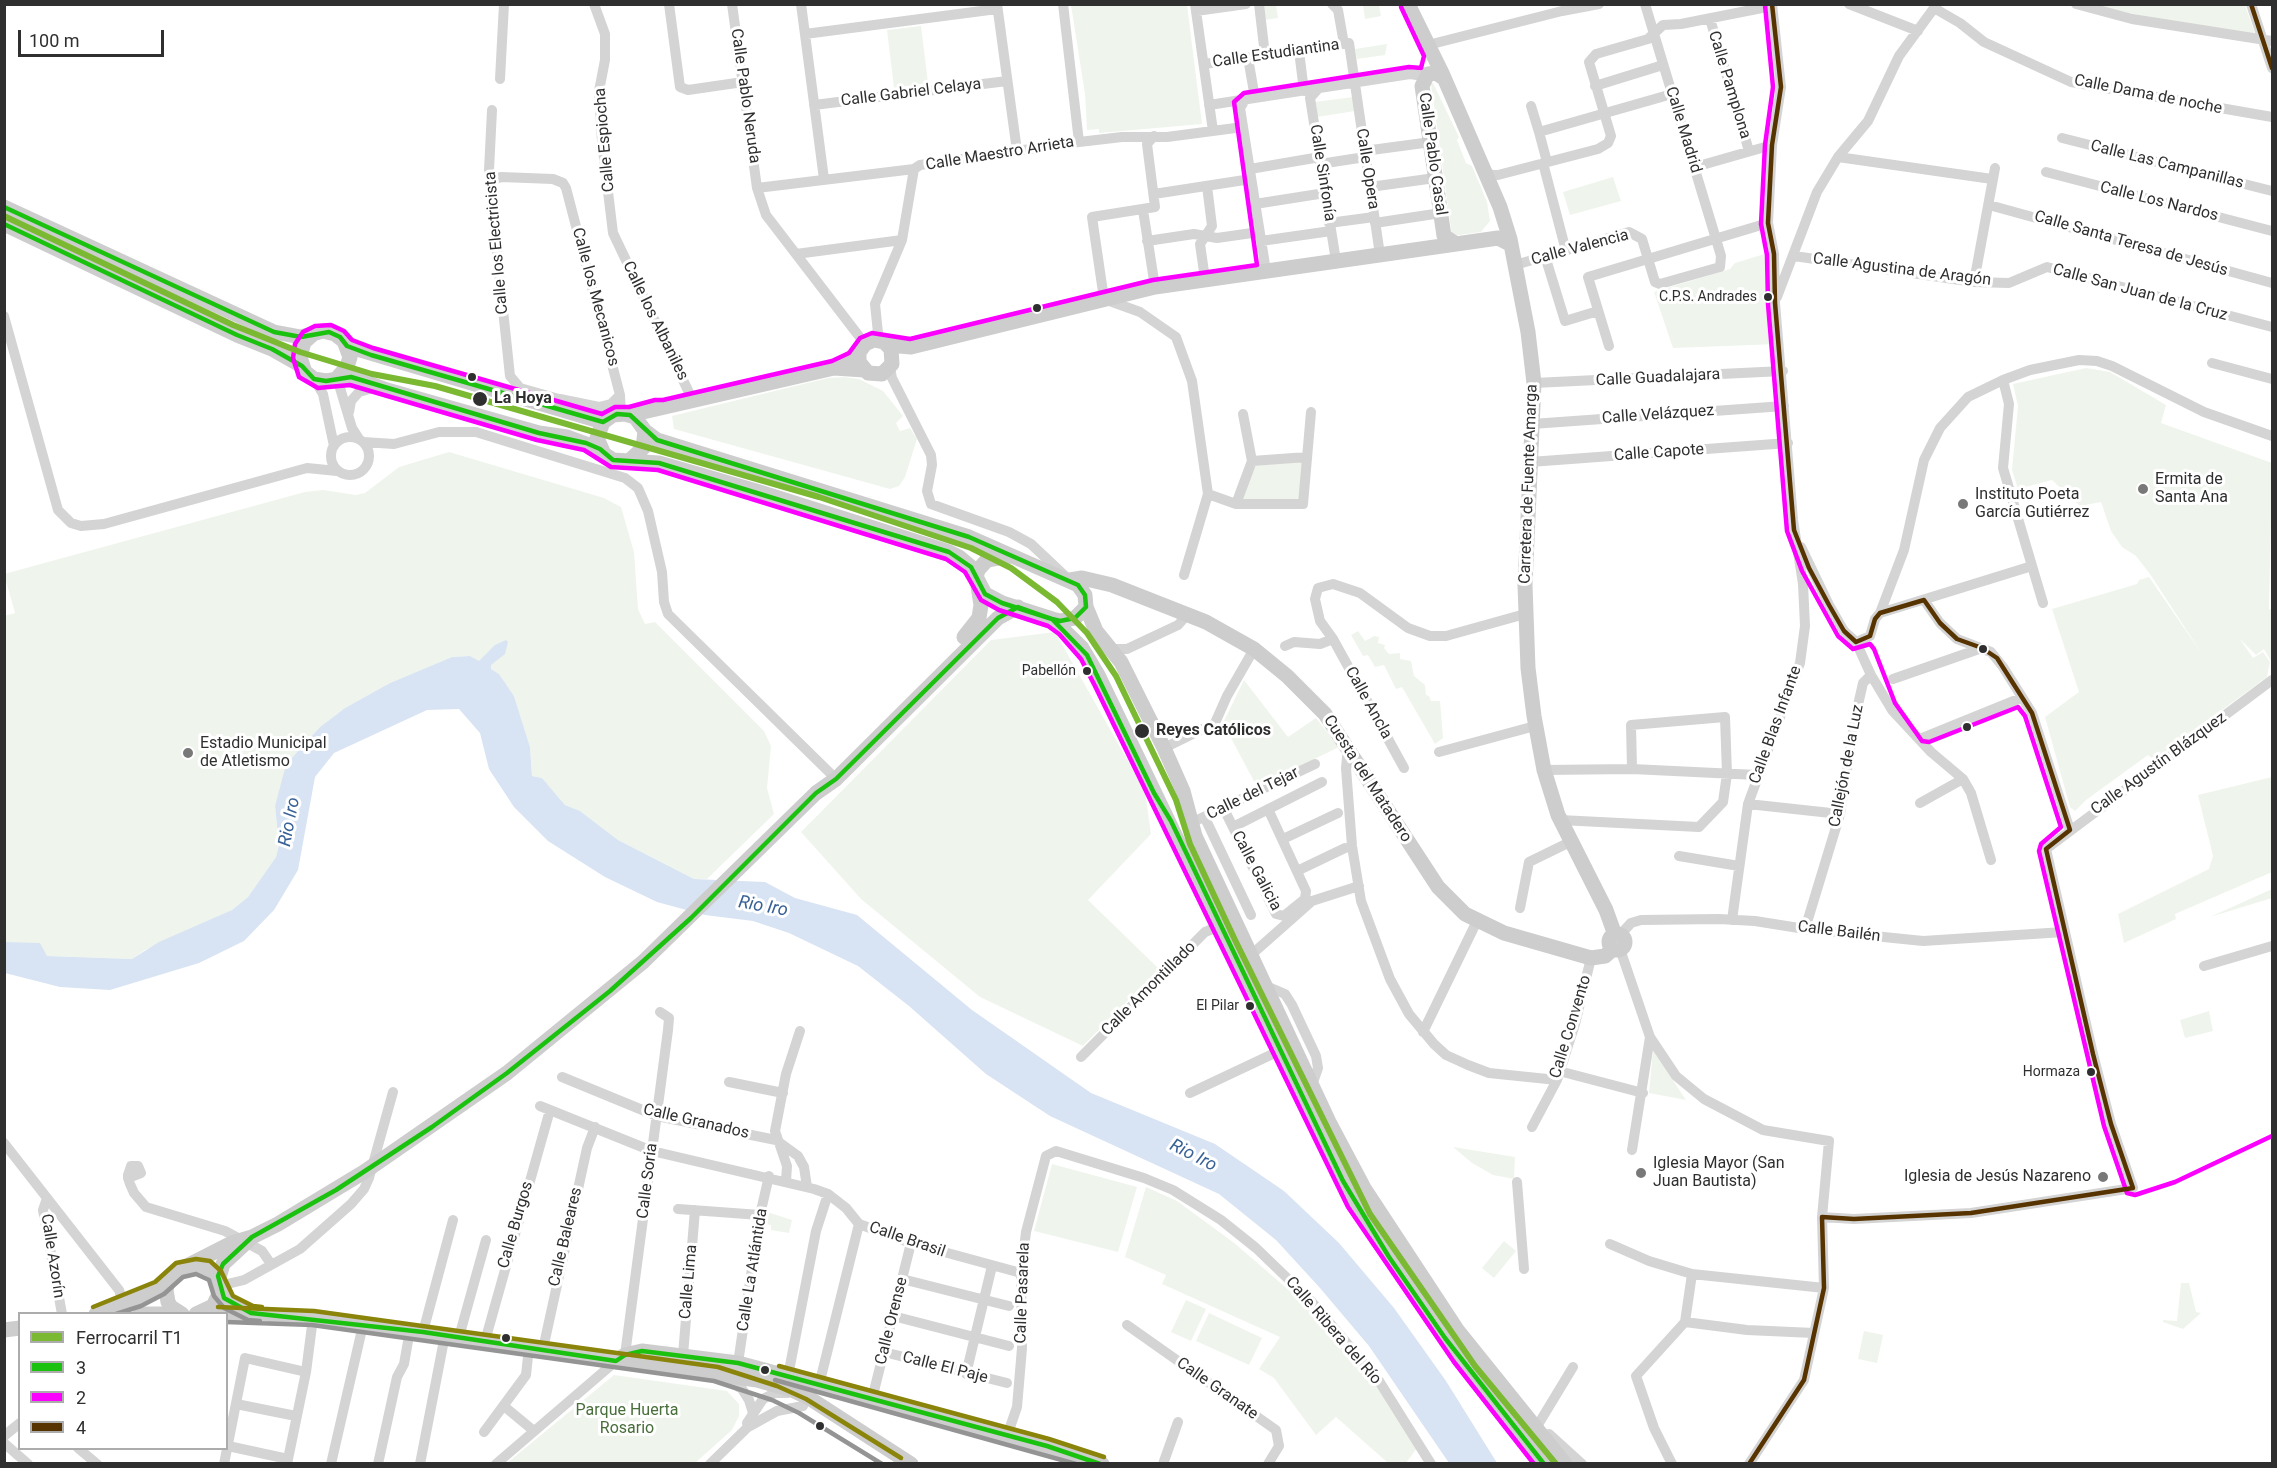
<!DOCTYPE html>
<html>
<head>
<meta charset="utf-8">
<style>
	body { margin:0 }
	#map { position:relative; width:2277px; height:1468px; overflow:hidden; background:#fff; font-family:Roboto,sans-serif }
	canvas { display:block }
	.frame { position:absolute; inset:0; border:6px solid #2f2f2f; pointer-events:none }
	.legend { position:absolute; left:18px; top:1312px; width:210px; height:138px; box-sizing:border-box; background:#fff; border:2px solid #acacac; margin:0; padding:8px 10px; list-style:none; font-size:18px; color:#2f2f2f }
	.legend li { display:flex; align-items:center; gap:12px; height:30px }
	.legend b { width:30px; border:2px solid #acacac }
	.scale { position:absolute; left:18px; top:30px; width:146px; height:27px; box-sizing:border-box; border:3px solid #2f2f2f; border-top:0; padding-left:8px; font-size:18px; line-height:21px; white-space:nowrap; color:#2f2f2f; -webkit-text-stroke:4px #fff; paint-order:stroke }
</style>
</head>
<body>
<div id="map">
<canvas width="2277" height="1468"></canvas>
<div class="frame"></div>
<ul class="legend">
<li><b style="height:8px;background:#7bb932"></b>Ferrocarril T1</li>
<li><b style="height:8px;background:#1ac10e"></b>3</li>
<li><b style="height:8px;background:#fb00ff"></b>2</li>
<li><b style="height:8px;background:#573300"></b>4</li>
</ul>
<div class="scale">100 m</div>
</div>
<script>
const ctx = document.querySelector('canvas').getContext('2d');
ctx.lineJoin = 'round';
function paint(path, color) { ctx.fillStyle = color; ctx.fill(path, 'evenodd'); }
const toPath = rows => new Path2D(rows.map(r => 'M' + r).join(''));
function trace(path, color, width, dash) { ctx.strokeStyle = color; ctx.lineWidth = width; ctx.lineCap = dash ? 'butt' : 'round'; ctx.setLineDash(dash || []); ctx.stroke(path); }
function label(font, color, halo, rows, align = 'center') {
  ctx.font = font + ' Roboto,sans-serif'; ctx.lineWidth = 6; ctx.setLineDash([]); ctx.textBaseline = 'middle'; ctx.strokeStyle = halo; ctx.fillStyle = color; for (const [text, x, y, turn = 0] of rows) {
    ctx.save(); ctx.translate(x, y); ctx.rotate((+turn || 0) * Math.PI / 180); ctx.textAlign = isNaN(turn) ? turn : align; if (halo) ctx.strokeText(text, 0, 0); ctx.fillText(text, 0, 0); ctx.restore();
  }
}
paint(toPath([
	[1071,5,1187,5,1202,124,1099,133,1099,129,1087,130,1085,94],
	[1276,5,1278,18,1264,20,1262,6],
	[1363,5,1379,5,1381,16,1365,19],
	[2089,5,2245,5,2256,37,2112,10],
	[921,26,928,83,894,88,887,30],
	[1387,44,1385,55,1357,59,1355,49],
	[1433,83,1459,137,1457,140,1466,163,1472,166,1487,202,1490,221,1481,232,1452,236,1431,84],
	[1353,97,1355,111,1317,117,1315,102],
	[1613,177,1621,201,1570,215,1563,192],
	[1768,253,1778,344,1673,348,1654,292,1730,269,1735,263],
	[2086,368,2110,372,2166,405,2161,423,2272,463,2269,609,2272,610,2272,663,2264,649,2256,655,2240,639,2253,658,2263,652,2270,662,2267,677,2154,760,2148,755,2086,800,2075,811,2070,807,2045,717,2079,692,2052,609,2137,584,2139,580,2149,577,2202,654,2150,574,2136,556,2122,547,2111,531,2101,502,2080,506,2052,480,2018,489,2012,470,2018,406,2013,384],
	[844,377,859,379,883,391,903,416,896,423,900,431,910,428,917,439,905,477,899,486,890,489,674,429,672,416,828,378],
	[449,452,604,498,621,507,634,552,638,609,645,624,655,622,764,731,771,746,767,788,774,814,707,879,694,879,618,840,580,811,565,805,542,778,532,776,530,747,514,696,505,683,499,674,470,656,452,657,390,683,345,708,320,727,289,761,275,806,279,845,276,857,248,897,232,910,145,950,132,959,47,956,5,942,4,616,15,613,4,574,305,492,323,490,356,495,365,493,399,467],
	[1303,460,1301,500,1241,502,1255,465],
	[1358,631,1365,641,1374,636,1379,637,1378,643,1385,645,1384,648,1389,654,1400,653,1400,659,1411,661,1414,676,1425,685,1426,695,1429,696,1431,701,1440,701,1443,738,1435,744,1402,687,1396,689,1384,665,1375,667,1368,655,1363,656,1351,635],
	[1055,632,1145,791,1151,834,1088,900,1159,969,1083,1046,980,997,861,899,801,832,991,640],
	[1244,680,1288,737,1316,718,1339,747,1257,787,1223,723],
	[2272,777,2272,872,2175,914,2176,919,2124,943,2118,914,2209,869,2213,856,2198,795],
	[2272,889,2272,898,2210,917],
	[2209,1011,2213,1031,2185,1038,2180,1020],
	[1653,1050,1686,1100,1649,1093],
	[1453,1147,1515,1157,1514,1179,1493,1175,1472,1163],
	[1052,1164,1137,1187,1118,1252,1034,1231],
	[1146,1187,1177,1201,1233,1242,1312,1310,1340,1339,1376,1385,1417,1448,1406,1463,1388,1463,1336,1417,1316,1435,1274,1378,1259,1369,1280,1337,1162,1284,1166,1275,1125,1257],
	[767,1212,792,1220,789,1233,771,1230,771,1225,765,1224],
	[1504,1241,1516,1251,1494,1278,1482,1268],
	[2181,1283,2189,1283,2196,1312,2201,1313,2183,1329,2163,1322,2163,1320,2177,1321],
	[1186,1300,1206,1309,1191,1341,1171,1332],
	[1209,1313,1262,1338,1249,1365,1196,1341],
	[1864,1331,1883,1335,1877,1363,1858,1359],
	[614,1375,727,1391,739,1404,739,1416,732,1430,695,1463,507,1463]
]), '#eff5ec');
paint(toPath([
	[506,640,508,642,505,654,491,665,491,669,499,674,514,696,530,747,532,776,542,778,565,805,580,811,618,840,694,879,765,882,795,898,857,915,972,1010,1091,1093,1215,1144,1284,1191,1339,1243,1394,1308,1446,1381,1497,1463,1449,1463,1369,1346,1320,1288,1276,1240,1219,1194,1050,1116,986,1074,909,1006,858,966,789,933,753,921,705,915,657,902,605,877,548,841,514,807,489,769,480,733,459,709,427,710,334,753,315,777,298,870,274,910,244,941,199,963,110,990,60,987,5,973,4,942,40,943,47,956,132,959,159,942,232,910,248,897,276,857,279,845,275,806,284,772,289,761,320,727,345,708,390,683,452,657,470,656,479,661,495,645]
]), '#d8e4f3');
trace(toPath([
	[594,4,605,34,605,60,599,91,602,142,613,233,693,401],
	[669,4,680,87,688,90,743,82],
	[732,4,757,188,766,215,865,344],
	[801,4,824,179],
	[997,4,1017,151],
	[1063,4,1079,142],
	[1195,4,1213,131],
	[1259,4,1265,55],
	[1332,4,1338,10,1344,44],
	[1849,4,1918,31],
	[2076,4,2132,19,2272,41],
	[2251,4,2272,68],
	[1934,8,1960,23,1984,42,2071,82,2272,117],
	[1196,11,1246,4],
	[1710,19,1749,151],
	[805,34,997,9],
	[1428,45,1562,11,1599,4],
	[1299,51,1304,91],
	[1248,58,1255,98],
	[1204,64,1349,43,1380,255],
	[500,79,504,4],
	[1595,86,1663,65],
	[1318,89,1310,98,1336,261],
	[1245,100,1240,108,1266,271],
	[814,105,1007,81],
	[1209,105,1410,74,1424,76],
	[1531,106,1539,132],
	[492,110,489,170,493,180,490,187,510,376,520,388,559,399,571,412],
	[1154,136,1147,144,1155,207,1092,217,1104,299,1140,312,1176,337,1192,381,1208,494,1184,575],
	[2062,138,2272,191],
	[1364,151,1431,142],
	[1838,157,1992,179],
	[1547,162,1539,132,1672,94],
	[1543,163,1566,251],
	[1320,164,1365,157],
	[1695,167,1772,145],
	[1250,169,1320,157],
	[1484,169,1491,175,1498,175,1598,149,1608,143,1611,136,1589,62,1596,54,1648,39,1663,25,1681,24,1772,6],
	[2046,172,2272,231],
	[493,180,501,177,553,179,563,183,566,188,620,395,621,413],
	[1370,187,1435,178],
	[757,188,914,169,920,165,1079,142,1122,137,1167,137,1243,127],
	[1154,194,1251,179],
	[1255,204,1325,193],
	[1989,205,2272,283],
	[1143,210,1155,287],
	[1329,223,1374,217],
	[1375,223,1441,213],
	[1147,241,1194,234,1217,238,1259,232],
	[1261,241,1331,231],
	[796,254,902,240],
	[1545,256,1565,321,1598,311],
	[1794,256,1974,282,2009,283,2047,267,2272,327],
	[1515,265,1629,232,1642,239,1655,282,1660,284,1720,267,1721,256,1716,239,1645,4],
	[1205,279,1200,244,1212,226,1207,186],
	[1974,282,1995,168],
	[1777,297,1817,192,1838,157,1868,121,1899,56,1937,4],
	[4,316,58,510,71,523,81,526,104,524,307,468,337,471],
	[874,340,878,333,875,304,902,240,914,169],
	[1609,346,1588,277,1768,223],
	[2212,363,2272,379],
	[890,368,892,378,931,455,932,465,927,491,931,504,1009,532,1031,544,1066,577],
	[337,378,352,428,359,439],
	[314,379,323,394,334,446],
	[2003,380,2009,404,2003,468,2043,603],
	[1534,383,1783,371],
	[560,399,599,407,611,404,620,395],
	[349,412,351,401,359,392,376,387],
	[1532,424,1784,406],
	'331 456a19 19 0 1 1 38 0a19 19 0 1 1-38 0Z',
	[363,442,394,444,439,432,476,432,625,478,638,488,648,511,662,572,664,602,668,614,830,773],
	[1252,461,1307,457],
	[1530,462,1788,443],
	[1208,494,1236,504,1303,504,1311,412],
	[1236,504,1252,461,1243,414],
	[1801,547,1829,605,1844,631,1856,642,1871,675,1892,710,1931,752,1963,779,1971,793,1991,860],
	[1924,600,1940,623,1957,639,1991,652,2003,667,2032,713,2070,830],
	[1880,613,1904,550,1924,460,1940,428,1968,397,2003,380,2030,370,2079,360,2097,361,2112,366,2204,412,2272,436],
	[1856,642,1870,636,1875,619,1880,613,2032,566],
	[1285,646,1294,642,1320,644,1333,639],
	[1110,649,1127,649,1178,625,1187,615],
	[1893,679,1982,648],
	[1920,739,2021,698],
	[1348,747,1346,768,1352,846,1361,901,1390,979,1409,1014,1434,1044,1446,1055,1468,1065,1489,1073,1557,1080],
	[1164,748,1215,723,1227,696,1254,649],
	[1439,752,1535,726],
	[1404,768,1333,639,1320,621,1315,599,1318,588,1333,584,1360,593,1408,628,1430,636,1446,636,1525,614],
	[1544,770,1632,769,1757,775],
	[1920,803,1963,779],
	[1748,804,1840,814],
	[1224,809,1276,914,1284,916,1305,899,1306,891,1268,809],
	[1205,818,1251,915],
	[1560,820,1699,827,1723,802,1727,774,1725,717,1631,725,1632,769],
	[1191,823,1315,764],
	[1233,827,1322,782],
	[1283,839,1338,813],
	[1679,856,1739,866],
	[1297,871,1345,848],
	[1520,908,1529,862,1570,842],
	[1732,920,1748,804,1800,663,1805,626,1803,584,1793,520,1775,303,1774,254,1768,223,1772,145,1781,87,1772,4],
	[1805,929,1840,814,1855,718,1863,683,1871,675],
	[1620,935,1631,923,1641,920,1719,919,1755,921,1805,929,1923,941,2064,932],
	[1620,949,1650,1037,1676,1076,1704,1099,1763,1130,1829,1141,1822,1217,1824,1288,1804,1380,1749,1464],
	[1251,955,1312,901,1359,886],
	[2204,966,2272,946],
	[1264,985,1285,994,1292,1005,1316,1056,1318,1068,1312,1085],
	[1423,1032,1477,921],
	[1081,1057,1205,932,1220,926],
	[1559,1071,1643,1093],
	[562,1077,657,1116,776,1140,798,1156,804,1167,807,1187],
	[729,1082,783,1093],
	[1190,1093,1279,1051],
	[540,1106,652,1151,814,1189,828,1194,846,1208,859,1224,911,1243,1021,1273],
	[1532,1127,1557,1080,1575,1024,1591,958],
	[4,1143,119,1290,123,1302],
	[1632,1150,1650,1037],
	[128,1178,141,1173,138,1166,131,1166,128,1175,128,1178,130,1184,134,1193,146,1207,225,1231,262,1251,271,1264],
	[786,1181,787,1166,775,1131,786,1074,800,1031],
	[1517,1182,1524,1269],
	[47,1198,43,1210,62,1314],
	[678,1209,760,1215],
	[1822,1217,1854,1219,1971,1213,2133,1188,2111,1124,2093,1054,2046,849,2272,680],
	[1610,1244,1649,1261,1692,1274,1824,1288],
	[902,1279,1009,1306],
	[219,1286,244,1280,300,1249,351,1204,364,1189,369,1178,393,1092],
	[123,1314,136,1301],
	[893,1316,1009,1346],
	[1685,1322,1747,1330,1814,1333],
	[1127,1325,1276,1430,1279,1446,1268,1464],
	[423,1332,453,1220],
	[459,1337,486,1240],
	[485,1341,550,1110],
	[543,1349,587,1148,595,1127],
	[884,1352,1007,1383],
	[625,1355,668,1030,669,1018,660,1012],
	[683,1355,695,1210],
	[738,1363,760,1215,769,1176],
	[966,1374,992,1266],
	[788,1376,816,1231,828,1194],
	[724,1378,742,1389,749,1400,753,1413],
	[819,1385,859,1224],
	[872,1399,911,1243],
	[236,1404,296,1416],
	[505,1407,534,1431],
	[748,1427,747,1423,763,1399,775,1393,788,1393],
	[1536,1428,1573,1367],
	[484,1432,526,1375,529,1347],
	[1549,1434,1582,1464],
	[4,1436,20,1423],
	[1007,1436,1017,1407,1022,1348,1021,1273,1026,1232,1046,1156,1056,1151,1144,1178,1173,1190,1221,1220,1256,1248,1311,1301,1379,1381,1431,1464],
	[4,1443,28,1464],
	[228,1446,288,1459],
	[78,1448,97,1464],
	[224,1464,245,1358,306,1372],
	[287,1464,306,1372,313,1318],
	[331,1464,363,1325],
	[378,1464,397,1377,404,1364,410,1330],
	[420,1464,445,1335],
	[496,1464,616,1361],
	[710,1464,748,1427,777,1411,803,1406],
	[1163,1464,1178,1422],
	[1672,1464,1654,1428,1636,1376,1685,1322,1692,1274]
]), '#d4d4d4', 10);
trace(toPath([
	[1408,4,1442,73,1500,207,1510,239,1528,332,1534,383,1525,585,1528,668,1534,716,1544,770,1558,815,1606,910,1615,935],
	[1442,77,1436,73,1428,74,1422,86,1444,236,1456,244],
	[4,207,274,332,301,337,323,331,335,334,344,341,350,357,347,367,337,378],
	[4,224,237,335,272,349,302,366],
	[312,335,304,342,300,357,305,372,314,379,326,381,351,377,387,390,539,433,567,437,600,449],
	[888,345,911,347,1155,287,1498,238,1510,244],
	[347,346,603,422],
	[836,366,854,359,865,344,874,340,884,342,891,349,892,364,882,374,868,373,859,362,859,352],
	[630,415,834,368,864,370],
	[645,431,657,440,969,537,1078,585,1085,595,1086,607,1096,631,1121,662,1164,748,1183,791,1195,836,1329,1122,1364,1188,1458,1331,1565,1464],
	[630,460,643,448,645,431,635,417,625,414,613,415,603,422,597,438,604,454,613,460,659,463,756,491,949,552,959,557,971,567,985,594,1002,603,1052,619,1060,621,1075,618,1086,607],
	[976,578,978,570,987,560,1010,556],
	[1070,580,1082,578,1112,585,1206,622,1254,649,1287,676,1325,714,1438,887,1465,914,1504,933,1591,958,1605,956,1613,949],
	[1052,619,1082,648,1098,675,1316,1128,1363,1217,1460,1358,1544,1464],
	[964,637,979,618,981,605,978,586],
	'1609 942a8 8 0 1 1 16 0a8 8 0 1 1-16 0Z',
	[187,1267,207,1268,216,1276,224,1298,249,1311],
	[169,1278,166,1290,168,1302,171,1307,182,1314],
	[218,1281,223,1264,250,1239],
	[96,1314,133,1298,138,1299,159,1288,179,1270,232,1243,252,1237,278,1224,364,1172,507,1073,643,962,816,793,836,779,998,618,1018,607],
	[140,1314,181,1314],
	[196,1314,213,1306,219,1294],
	[218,1314,313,1318,757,1380,792,1390,809,1398,911,1464],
	[4,1330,20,1328],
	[616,1361,625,1355,642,1351,738,1363,1047,1446,1102,1464]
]), '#cdcdcd', 15);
trace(toPath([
	[4,207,274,332,301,337,329,332,340,337,347,346,371,355,603,422,617,414,630,415,657,440,969,537,1078,585,1085,595,1086,607,1075,618,1060,621,1052,619,1002,603,985,594,971,567,949,552,659,463,613,460,600,449,586,443,539,433,351,377,326,381,314,379,302,366,272,349,237,335,4,224],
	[1100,1464,1047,1446,738,1363,642,1351,625,1355,616,1361,423,1332,251,1313,224,1298,218,1276,223,1264,252,1237,336,1190,432,1127,507,1073,610,991,691,918,816,793,836,779,998,618,1018,607,1052,619,1087,655,1154,793,1171,821,1343,1181,1389,1257,1445,1338,1544,1464]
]), '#1ac10e', 4.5);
trace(toPath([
	[1765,5,1773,87,1765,145,1761,224,1767,255,1768,304,1787,531,1802,571,1838,636,1853,649,1870,644,1874,649,1895,703,1922,741,1929,742,2018,707,2025,716,2061,827,2041,844,2039,851,2104,1126,2127,1193,2135,1195,2175,1182,2272,1136],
	[1401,7,1424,56,1421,68,1409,67,1244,93,1234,102,1257,265,1153,280,910,339,872,333,860,338,849,353,832,361,663,400,655,400,629,407,615,407,602,414,373,348,352,340,344,331,331,325,315,326,303,332,295,344,293,358,299,377,318,388,350,385,537,440,584,450,611,467,658,470,946,559,965,572,981,600,999,610,1048,626,1059,634,1081,659,1095,686,1348,1207,1454,1362,1534,1464]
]), '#fb00ff', 4.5);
trace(toPath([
	[2251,4,2272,68],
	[1749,1464,1804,1380,1824,1288,1822,1217,1854,1219,1971,1213,2133,1188,2111,1124,2093,1054,2046,849,2070,830,2032,713,1997,658,1982,648,1957,639,1940,623,1924,600,1880,613,1875,619,1870,636,1856,642,1844,631,1829,605,1809,568,1794,530,1775,303,1774,254,1768,223,1772,145,1781,87,1772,4]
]), '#573300', 4.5);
trace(toPath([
	[116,1314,141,1306,164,1294,183,1277,196,1274,209,1280,214,1296,224,1308,248,1320,260,1321],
	[226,1322,312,1325,714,1381,772,1400,799,1413,882,1464],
	[775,1380,1076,1464]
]), '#949494', 4.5);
trace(toPath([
	[93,1307,155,1282,176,1263,196,1259,210,1261,221,1271,233,1296,253,1306,262,1307],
	[218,1307,314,1311,718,1367,777,1386,806,1399,901,1458],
	[779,1366,1049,1439,1104,1457]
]), '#8a850a', 4.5);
trace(toPath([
	[4,216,233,325,300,352,372,374,435,386,819,497,971,548,1011,568,1057,602,1087,633,1116,676,1176,800,1190,844,1235,940,1370,1214,1475,1366,1556,1464]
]), '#7bb932', 6);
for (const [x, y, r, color] of [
	[1768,297,5,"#2f2f2f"],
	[1037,308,5,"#2f2f2f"],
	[472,377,5,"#2f2f2f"],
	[480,399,8,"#2f2f2f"],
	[2143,489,6,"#787878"],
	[1963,504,6,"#787878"],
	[1983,649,5,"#2f2f2f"],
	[1087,671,5,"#2f2f2f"],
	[1967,727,5,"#2f2f2f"],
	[1142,731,8,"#2f2f2f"],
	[188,753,6,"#787878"],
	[1250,1006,5,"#2f2f2f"],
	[2091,1072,5,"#2f2f2f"],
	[1641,1173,6,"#787878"],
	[2103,1177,6,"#787878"],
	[506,1338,5,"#2f2f2f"],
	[765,1370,5,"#2f2f2f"],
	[820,1426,5,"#2f2f2f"]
]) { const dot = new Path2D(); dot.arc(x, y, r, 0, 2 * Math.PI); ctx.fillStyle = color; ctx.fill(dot); trace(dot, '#fff', 2); }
label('14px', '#2f2f2f', '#fff', [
	["C.P.S. Andrades",1757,297],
	["Pabellón",1076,671],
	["El Pilar",1239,1006],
	["Hormaza",2080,1072]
], 'right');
label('16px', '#2f2f2f', '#fff', [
	["Calle Estudiantina",1276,54,-8],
	["Calle Pamplona",1729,85,73],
	["Calle Gabriel Celaya",911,93,-7],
	["Calle Dama de noche",2148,95,11],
	["Calle Pablo Neruda",745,96,82],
	["Calle Madrid",1683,130,73],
	["Calle Espiocha",605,140,-95],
	["Calle Maestro Arrieta",1000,154,-9],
	["Calle Pablo Casal",1432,154,82],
	["Calle Las Campanillas",2167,165,14],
	["Calle Opera",1367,169,81],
	["Calle Sinfonía",1322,173,81],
	["Calle Los Nardos",2159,202,14],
	["Calle los Electricista",497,243,-95],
	["Calle Santa Teresa de Jesús",2131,244,16],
	["Calle Valencia",1580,248,-15],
	["Calle Agustina de Aragón",1902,270,7],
	["Calle San Juan de la Cruz",2140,293,15],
	["Calle los Mecanicos",595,297,75],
	["Calle los Albaniles",655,321,64],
	["Calle Guadalajara",1658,378,-3],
	["Calle Velázquez",1658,415,-4],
	["Calle Capote",1659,453,-4],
	["Carretera de Fuente Amarga",1529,484,-88],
	["Calle Ancla",1368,703,61],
	["Calle Blas Infante",1776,725,-70],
	["Calle Agustín Blázquez",2159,764,-36],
	["Callejón de la Luz",1847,766,-79],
	["Cuesta del Matadero",1367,779,57],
	["Calle del Tejar",1253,794,-26],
	["Calle Galicia",1256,871,62],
	["Calle Bailén",1839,932,7],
	["Calle Amontillado",1149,989,-45],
	["Calle Convento",1571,1027,-73],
	["Calle Granados",696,1122,13],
	["Calle Soria",648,1181,-83],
	["Calle Burgos",516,1225,-74],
	["Calle Baleares",566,1237,-77],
	["Calle Brasil",907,1240,19],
	["Calle Azorín",52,1256,81],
	["Calle La Atlántida",753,1270,-81],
	["Calle Lima",689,1282,-85],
	["Calle Pasarela",1023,1293,-88],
	["Calle Orense",892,1321,-76],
	["Calle Ribera del Río",1333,1331,49],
	["Calle El Paje",945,1368,14],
	["Calle Granate",1217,1389,35]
]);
label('bold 16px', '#2f2f2f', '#fff', [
	["La Hoya",494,399],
	["Reyes Católicos",1156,731]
], 'left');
label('16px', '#2f2f2f', '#fff', [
	["Ermita de",2155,480],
	["Santa Ana",2155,498],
	["Instituto Poeta",1975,495],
	["García Gutiérrez",1975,513],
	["Estadio Municipal",200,744],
	["de Atletismo",200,762],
	["Iglesia Mayor (San",1653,1164],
	["Juan Bautista)",1653,1182],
	["Iglesia de Jesús Nazareno",2091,1177,"right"]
], 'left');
label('16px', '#486e3a', '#fff', [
	["Parque Huerta",627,1411],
	["Rosario",627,1429]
]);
label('italic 18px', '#386196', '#fff', [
	["Rio Iro",290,822,-79],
	["Rio Iro",763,907,10],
	["Rio Iro",1193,1156,27]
]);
</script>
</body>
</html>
